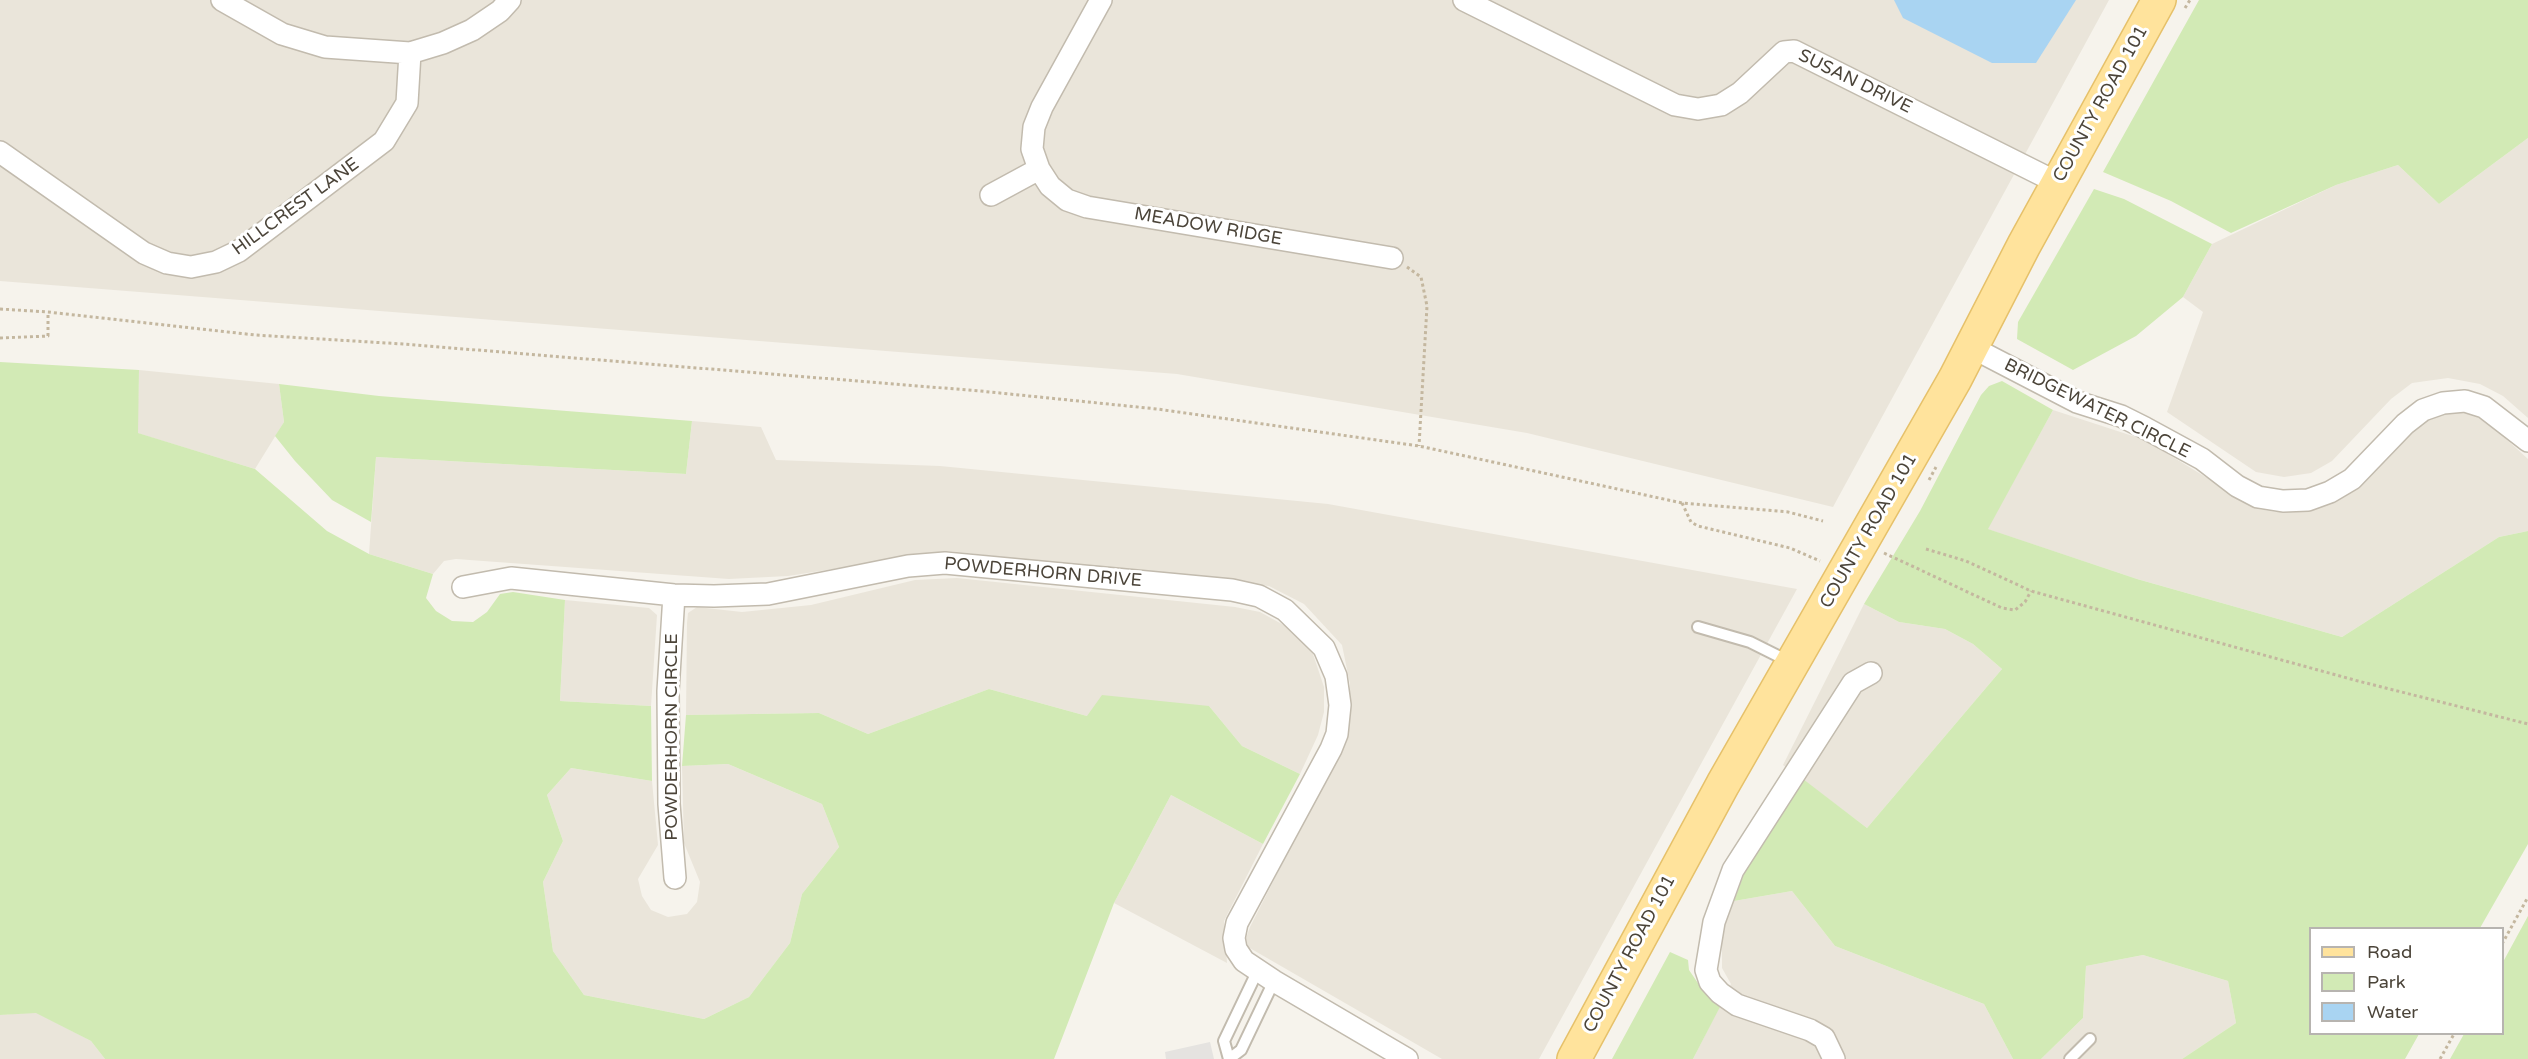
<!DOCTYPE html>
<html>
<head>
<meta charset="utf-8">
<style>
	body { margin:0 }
	#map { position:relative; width:2528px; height:1059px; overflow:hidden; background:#f6f3ec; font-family:"Varela Round",sans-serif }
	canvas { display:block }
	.legend { position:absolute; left:2309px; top:927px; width:195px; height:108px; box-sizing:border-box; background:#fff; border:2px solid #b7b4b0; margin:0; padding:8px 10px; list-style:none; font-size:18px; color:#4b4439 }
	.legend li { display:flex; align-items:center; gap:12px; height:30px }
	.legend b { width:30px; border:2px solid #b7b4b0 }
</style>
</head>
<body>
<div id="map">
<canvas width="2528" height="1059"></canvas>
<ul class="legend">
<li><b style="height:8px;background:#ffe39c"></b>Road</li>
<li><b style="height:16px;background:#d2eab5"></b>Park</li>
<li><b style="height:16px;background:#a9d4f2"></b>Water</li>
</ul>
</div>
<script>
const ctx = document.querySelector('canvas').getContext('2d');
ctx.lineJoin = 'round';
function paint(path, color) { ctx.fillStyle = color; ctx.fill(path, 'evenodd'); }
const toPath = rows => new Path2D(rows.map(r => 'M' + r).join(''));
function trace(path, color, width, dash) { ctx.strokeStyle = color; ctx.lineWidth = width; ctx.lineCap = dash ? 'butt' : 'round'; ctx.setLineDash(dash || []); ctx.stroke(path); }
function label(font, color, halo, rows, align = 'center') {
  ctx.font = font + ' "Varela Round",sans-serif'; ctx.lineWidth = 6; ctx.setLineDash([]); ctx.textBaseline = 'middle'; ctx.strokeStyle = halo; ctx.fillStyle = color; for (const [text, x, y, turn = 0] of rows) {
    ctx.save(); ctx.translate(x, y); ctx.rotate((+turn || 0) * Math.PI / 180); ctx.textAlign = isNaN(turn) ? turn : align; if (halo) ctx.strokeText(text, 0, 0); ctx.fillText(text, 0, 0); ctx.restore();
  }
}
paint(toPath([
	[0,0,2109,0,1833,507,1527,433,1177,374,0,281],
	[2528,138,2528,418,2503,396,2480,384,2448,378,2412,383,2391,399,2332,461,2311,473,2284,477,2256,472,2167,412,2203,312,2183,297,2212,244,2336,185,2398,165,2439,204],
	[139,370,279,384,284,422,255,469,137,433],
	[2053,410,2145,440,2258,509,2276,512,2313,507,2419,417,2439,411,2460,411,2476,416,2494,428,2528,459,2528,531,2499,537,2342,637,2137,579,1987,529],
	[692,421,761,427,776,460,940,466,1328,504,1797,589,1539,1059,1442,1059,1248,947,1246,938,1250,927,1340,750,1348,723,1350,684,1342,645,1304,604,1269,586,949,551,788,576,729,579,456,559,444,561,433,574,369,554,376,457,686,474],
	[957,578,1235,607,1260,612,1289,628,1313,654,1324,687,1324,712,1318,735,1300,774,1242,746,1209,706,1087,716,989,689,868,734,819,713,686,715,687,623,688,613,697,607,742,612,811,605,915,580],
	[565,600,649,608,657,615,651,706,560,701],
	[1864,604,1899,622,1945,629,1973,644,2002,669,1867,828,1783,765],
	[728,764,822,804,839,847,802,894,790,943,749,997,704,1019,584,995,553,951,543,882,563,841,547,795,571,768,652,781,658,845,638,879,642,896,651,910,668,917,687,914,697,902,700,882,684,843,682,766],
	[1171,795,1263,844,1224,921,1227,963,1114,903],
	[1792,891,1835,946,1984,1004,2013,1059,1693,1059,1731,984,1722,968,1722,930,1734,901],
	[2143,955,2228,981,2236,1023,2182,1059,2041,1059,2083,1018,2086,966],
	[36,1012,91,1041,105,1059,0,1059,0,1015]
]), '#eae5da');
paint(toPath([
	[2199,0,2528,0,2528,138,2439,204,2398,165,2336,185,2231,233,2171,201,2103,172],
	[2094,189,2124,199,2212,244,2183,297,2136,336,2073,370,2017,339,2018,322],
	[0,362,139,370,138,433,255,469,327,531,369,554,433,574,426,598,436,611,452,621,473,622,487,612,500,594,513,592,565,600,560,701,651,706,652,781,571,768,547,795,563,841,543,882,553,951,584,995,704,1019,749,997,790,943,802,894,839,847,822,804,728,764,682,766,686,715,819,713,868,734,989,689,1087,716,1102,695,1209,706,1242,746,1300,774,1263,844,1171,795,1114,903,1054,1059,105,1059,91,1041,36,1013,0,1015],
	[2002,381,2053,410,1988,529,2137,579,2342,637,2499,537,2528,531,2528,844,2480,928,2310,928,2310,1034,2419,1034,2405,1059,2182,1059,2236,1023,2228,981,2143,955,2086,966,2083,1018,2041,1059,2013,1059,1984,1004,1835,946,1792,891,1734,901,1745,871,1803,779,1867,828,2002,669,1973,644,1945,629,1899,622,1864,604,1920,511,1981,395,1989,386],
	[279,384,379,396,692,421,686,474,376,457,371,522,332,500,295,461,275,436,284,422],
	[2528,916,2528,1059,2450,1059,2464,1034,2502,1034,2503,962],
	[1670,952,1688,960,1689,970,1702,989,1721,1005,1693,1059,1612,1059]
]), '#d2eab5');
paint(toPath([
	[1210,1042,1214,1059,1166,1059,1165,1052]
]), '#e5e3e0');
paint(toPath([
	[1894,0,2076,0,2036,63,1992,63,1903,18]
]), '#a9d4f2');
const lane = toPath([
	[1698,627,1750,642,1790,662],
	[1258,970,1224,1041,1229,1059,1241,1050,1274,981],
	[2070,1059,2090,1039]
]);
const street = toPath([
	[222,0,282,34,325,47,410,53,443,43,472,30,500,11,510,0],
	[1101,0,1042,107,1034,127,1032,149,1039,169,1050,186,1067,200,1087,207,1392,258],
	[1464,0,1675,105,1698,109,1721,105,1740,93,1784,52,1794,51,2058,183],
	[0,152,144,253,167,263,191,267,216,262,239,251,384,141,407,103,410,53],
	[991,195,1039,169],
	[1971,347,2077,402,2121,416,2145,428,2202,459,2237,486,2258,497,2283,501,2308,500,2330,492,2352,479,2405,424,2423,410,2443,403,2465,401,2484,407,2528,441],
	[463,587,511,578,674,595,714,596,768,594,908,566,945,563,1232,590,1259,596,1285,610,1324,648,1336,676,1340,705,1337,734,1331,749,1237,923,1234,938,1236,949,1244,961,1274,981,1407,1059],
	[674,595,668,691,669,804,675,878],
	[1834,1059,1824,1038,1810,1030,1737,1005,1720,993,1710,982,1706,970,1714,922,1733,870,1853,683,1871,673]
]);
const primary = toPath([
	[1574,1059,1723,784,1955,379,2024,245,2159,0]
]);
trace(lane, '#c2bbae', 14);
trace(street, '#c2bbae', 24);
trace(primary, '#e6c16a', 36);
trace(toPath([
	[2185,8,2190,0],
	[1407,267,1421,277,1427,306,1419,446],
	[0,309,48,312,255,335,403,344,980,391,1157,409,1419,446,1682,503,1788,512,1823,521],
	[0,338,48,336,48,312],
	[1929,480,1936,467],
	[1682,503,1691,522,1698,526,1790,548,1820,561],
	[1926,549,1966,561,2031,591,2358,681,2528,724],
	[1884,553,2002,608,2015,610,2025,602,2031,591],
	[2502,944,2528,897],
	[2440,1059,2454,1034]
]), '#c4b79f', 3, [3, 3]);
trace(lane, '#fff', 10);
trace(street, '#fff', 21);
trace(primary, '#ffe39c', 33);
label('18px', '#4b4439', '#fff', [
	["SUSAN DRIVE",1855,82,26],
	["COUNTY ROAD 101",2101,104,-61],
	["HILLCREST LANE",296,207,-36],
	["MEADOW RIDGE",1208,227,10],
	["BRIDGEWATER CIRCLE",2097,409,26],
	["COUNTY ROAD 101",1869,531,-60],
	["POWDERHORN DRIVE",1043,573,5],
	["POWDERHORN CIRCLE",672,737,-90],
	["COUNTY ROAD 101",1630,954,-62]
]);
</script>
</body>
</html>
